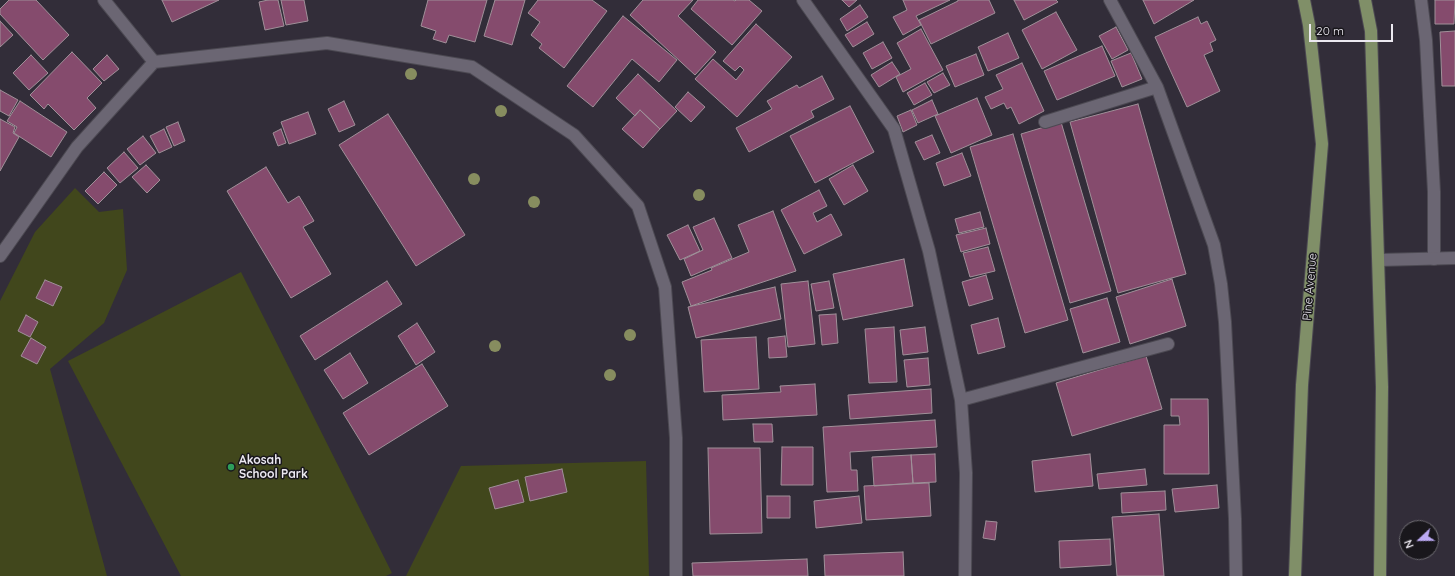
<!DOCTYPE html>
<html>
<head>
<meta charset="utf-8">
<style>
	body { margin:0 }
	#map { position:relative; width:1455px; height:576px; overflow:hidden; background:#322d39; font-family:Quicksand,sans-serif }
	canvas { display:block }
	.north { position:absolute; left:1399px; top:520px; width:40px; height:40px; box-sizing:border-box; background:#19171c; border:1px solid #6d6b71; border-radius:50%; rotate:248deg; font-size:11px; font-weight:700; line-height:16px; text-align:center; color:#ece9f1 }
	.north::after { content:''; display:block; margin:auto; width:14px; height:18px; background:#bcaaf5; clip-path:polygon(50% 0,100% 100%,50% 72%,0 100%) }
	.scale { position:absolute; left:1309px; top:24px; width:84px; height:18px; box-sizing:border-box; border:2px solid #ece9f1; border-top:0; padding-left:5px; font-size:12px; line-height:14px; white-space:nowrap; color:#ece9f1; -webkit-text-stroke:3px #19171c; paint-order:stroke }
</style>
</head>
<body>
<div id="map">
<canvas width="1455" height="576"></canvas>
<div class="north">N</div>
<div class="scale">20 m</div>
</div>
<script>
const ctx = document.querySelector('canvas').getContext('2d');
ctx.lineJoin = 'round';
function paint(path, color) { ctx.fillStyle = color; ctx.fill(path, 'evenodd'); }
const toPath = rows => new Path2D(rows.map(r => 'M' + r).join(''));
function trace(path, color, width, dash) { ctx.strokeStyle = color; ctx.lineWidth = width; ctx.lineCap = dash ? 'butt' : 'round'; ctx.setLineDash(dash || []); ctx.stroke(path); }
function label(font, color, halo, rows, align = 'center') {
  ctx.font = font + ' Quicksand,sans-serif'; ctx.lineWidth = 3; ctx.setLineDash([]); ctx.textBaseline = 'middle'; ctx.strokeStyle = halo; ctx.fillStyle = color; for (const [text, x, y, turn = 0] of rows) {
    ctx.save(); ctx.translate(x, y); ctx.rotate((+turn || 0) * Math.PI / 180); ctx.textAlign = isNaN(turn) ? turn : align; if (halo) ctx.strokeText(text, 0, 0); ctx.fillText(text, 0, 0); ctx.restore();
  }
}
paint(toPath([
	[75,188,99,212,123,209,127,270,104,323,50,369,107,576,0,576,0,301,35,232],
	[241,272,392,573,386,576,181,576,68,361],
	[646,461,649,576,406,576,461,466]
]), '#41471c');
const building = toPath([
	[9,0,36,0,69,35,43,60,0,14,0,9,9,0],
	[162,0,219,0,172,22,162,0],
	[268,0,278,0,284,26,265,30,259,2,268,0],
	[281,0,304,0,308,21,286,25,281,0],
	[428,0,487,0,475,42,449,35,446,43,433,39,436,31,421,26,428,0],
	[495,0,525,0,512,45,484,36,495,0],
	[538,0,592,0,607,11,564,68,539,48,542,44,531,35,540,22,528,13,538,0],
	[643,0,693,0,678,16,716,52,695,75,630,15,643,0],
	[698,0,733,0,735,1,736,0,749,0,762,11,732,45,691,9,698,0],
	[842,0,857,0,849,7,842,0],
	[903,0,950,0,916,16,921,25,903,35,893,17,907,10,903,0],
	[958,0,989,0,995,13,931,44,919,20,958,1,958,0],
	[1014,0,1056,0,1058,2,1024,20,1014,0],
	[1143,0,1194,0,1154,24,1143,0],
	[1435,0,1455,0,1454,24,1435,24,1435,0],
	[860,5,868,17,847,31,840,19,860,5],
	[1056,12,1077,50,1042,69,1022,30,1056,12],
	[623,16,677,60,659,82,632,59,593,107,567,86,623,16],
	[1198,17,1201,24,1207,21,1216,40,1210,43,1213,51,1204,55,1220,91,1187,107,1155,37,1198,17],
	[0,21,13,35,0,47,0,21],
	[867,22,874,34,853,47,845,35,867,22],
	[756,24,792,57,737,117,695,79,713,59,736,80,744,70,740,66,735,71,723,61,756,24],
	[1116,27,1128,50,1112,59,1099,36,1116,27],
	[921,29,943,70,903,92,896,77,911,69,897,43,921,29],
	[1455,31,1455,86,1442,86,1440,32,1455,31],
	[1008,33,1019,58,988,71,978,47,1008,33],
	[883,42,892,58,872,69,863,53,883,42],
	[1102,46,1115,76,1057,100,1044,71,1102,46],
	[72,52,102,83,87,98,96,108,74,130,48,104,44,109,30,95,72,52],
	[1131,53,1142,79,1122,87,1111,61,1131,53],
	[976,54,984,75,955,87,946,66,976,54],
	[31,55,48,73,29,90,13,73,31,55],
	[107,55,119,69,104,81,93,69,107,55],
	[892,62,900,74,879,87,871,75,892,62],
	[1022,63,1044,111,1019,124,1011,107,1007,109,1004,103,991,109,985,97,1003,89,996,75,1022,63],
	[943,73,950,85,934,93,927,82,943,73],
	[638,74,677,111,660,129,640,110,635,116,616,98,638,74],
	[822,76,834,99,811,111,814,117,749,152,736,128,772,109,767,101,797,85,799,88,822,76],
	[925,83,932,95,914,105,907,93,925,83],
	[0,90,18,100,9,116,0,111,0,90],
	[688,92,705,107,691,122,675,107,688,92],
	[977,98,992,135,951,153,935,116,977,98],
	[932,100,938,114,918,123,912,110,932,100],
	[20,101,67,132,51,157,14,133,17,127,7,121,20,101],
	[344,101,355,125,339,132,328,109,344,101],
	[1138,104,1186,274,1118,293,1070,122,1138,104],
	[850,106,874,152,815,183,790,136,850,106],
	[640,110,660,129,643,148,622,129,640,110],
	[911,110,917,125,903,132,897,116,911,110],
	[308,112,316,134,289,144,281,122,308,112],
	[388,114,465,235,416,266,339,145,388,114],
	[0,119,15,127,13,133,19,137,0,171,0,119],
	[178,122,185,141,174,146,166,127,178,122],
	[1061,122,1111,291,1070,303,1021,134,1061,122],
	[164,129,172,147,159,153,150,136,164,129],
	[281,129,286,143,278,146,273,133,281,129],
	[1013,134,1068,320,1025,333,970,147,1013,134],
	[932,135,940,153,924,160,915,142,932,135],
	[143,136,156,153,140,165,127,149,143,136],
	[124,152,138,168,120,183,107,168,124,152],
	[962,153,971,176,944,186,936,163,962,153],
	[146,165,160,180,147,193,132,177,146,165],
	[853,165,868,191,844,205,829,179,853,165],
	[266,167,288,203,299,196,314,221,303,227,331,274,291,298,227,191,266,167],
	[104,172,117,185,98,204,85,191,104,172],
	[819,190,827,206,813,213,817,222,831,214,842,235,804,254,781,210,819,190],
	[773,211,796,271,691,306,682,282,712,270,711,268,749,252,738,225,773,211],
	[980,212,984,227,959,233,955,219,980,212],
	[714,218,732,258,691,276,684,259,703,250,693,227,714,218],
	[688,225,700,251,680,260,667,235,688,225],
	[986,228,990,244,961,252,956,235,986,228],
	[988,247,995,271,970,277,963,253,988,247],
	[904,259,913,306,843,320,833,274,904,259],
	[986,275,993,299,969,306,962,282,986,275],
	[1172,279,1186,326,1130,344,1116,297,1172,279],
	[45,280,62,287,53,306,36,298,45,280],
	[387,281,402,304,315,360,300,336,387,281],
	[808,281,815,344,788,347,781,284,808,281],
	[829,281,834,308,816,311,811,284,829,281],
	[775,287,781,319,696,338,688,307,775,287],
	[1107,298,1120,342,1083,353,1070,309,1107,298],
	[836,314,838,343,822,345,819,315,836,314],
	[26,315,38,322,30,337,18,331,26,315],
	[998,318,1005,347,978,354,971,325,998,318],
	[417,323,435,352,416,365,398,336,417,323],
	[894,327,897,382,869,383,865,329,894,327],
	[925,327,928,352,903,355,900,330,925,327],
	[785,336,787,357,769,358,768,338,785,336],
	[756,337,759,389,704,392,701,340,756,337],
	[31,338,46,347,37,364,21,356,31,338],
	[350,353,368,383,343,399,324,370,350,353],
	[1146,356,1162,409,1072,436,1056,383,1146,356],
	[928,358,930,385,907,387,904,360,928,358],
	[422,364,448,406,369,455,343,413,422,364],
	[815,384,817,415,723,420,722,395,781,392,780,386,815,384],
	[931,389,932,413,850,419,848,395,931,389],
	[1171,399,1208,399,1209,474,1164,474,1164,425,1180,425,1179,416,1171,416,1171,399],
	[935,420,937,447,850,452,851,470,857,470,858,491,827,492,823,427,935,420],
	[753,424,772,424,773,442,754,442,753,424],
	[782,447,813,447,813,485,781,485,782,447],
	[708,448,760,448,762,533,710,534,708,448],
	[935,454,936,482,913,483,911,455,935,454],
	[1090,454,1093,486,1035,492,1032,461,1090,454],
	[911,455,913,483,874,486,872,457,911,455],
	[562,469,567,492,530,501,525,477,562,469],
	[1145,469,1147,485,1099,489,1097,474,1145,469],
	[518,480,524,502,495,509,489,488,518,480],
	[929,483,931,516,866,520,864,486,929,483],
	[1217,485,1219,508,1175,512,1172,489,1217,485],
	[1165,491,1166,510,1122,513,1121,493,1165,491],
	[767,496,790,496,790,518,767,518,767,496],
	[859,496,862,523,816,528,814,501,859,496],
	[1159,514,1164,576,1117,576,1112,517,1159,514],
	[986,521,997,522,995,540,983,538,986,521],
	[1110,539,1111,565,1060,568,1059,541,1110,539],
	[903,552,904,576,825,576,824,555,903,552],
	[807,559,808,576,693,576,692,563,807,559]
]);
paint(building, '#854b6d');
trace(building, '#a09099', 1);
const street = toPath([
	[104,0,154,62],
	[803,0,894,129,929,251,961,400,966,473,965,576],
	[1110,0,1157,87,1214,245,1221,284,1225,322,1235,519,1236,576],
	[1421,0,1426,40,1434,192,1434,259],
	[1045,122,1157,87],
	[0,256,77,147,154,62,327,43,472,67,574,135,638,206,665,287,676,438,676,576],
	[961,400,1168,344]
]);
const secondary = toPath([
	[1379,260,1455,258]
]);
const primary = toPath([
	[1365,0,1371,31,1382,387,1380,576],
	[1295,576,1302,385,1322,144,1309,25,1304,0]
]);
trace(street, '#4c4952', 14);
trace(secondary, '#4c4952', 14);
trace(primary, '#4c4952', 14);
trace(street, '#6b6673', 12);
trace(secondary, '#6b6673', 12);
trace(primary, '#808f68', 12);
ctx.fillStyle = '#878d5f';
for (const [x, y] of [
	[411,74],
	[501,111],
	[474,179],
	[699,195],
	[534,202],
	[630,335],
	[495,346],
	[610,375]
]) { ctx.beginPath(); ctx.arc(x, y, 6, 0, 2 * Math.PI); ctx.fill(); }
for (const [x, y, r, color] of [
	[231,467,4,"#2e9e5b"]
]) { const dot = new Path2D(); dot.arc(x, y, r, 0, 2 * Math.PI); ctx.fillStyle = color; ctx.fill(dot); trace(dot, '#19171c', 1.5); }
label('12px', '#ece9f1', '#19171c', [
	["Pine Avenue",1310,287,-85]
]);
label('bold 12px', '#ece9f1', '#19171c', [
	["Akosah",239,460],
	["School Park",239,474]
], 'left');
</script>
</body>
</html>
